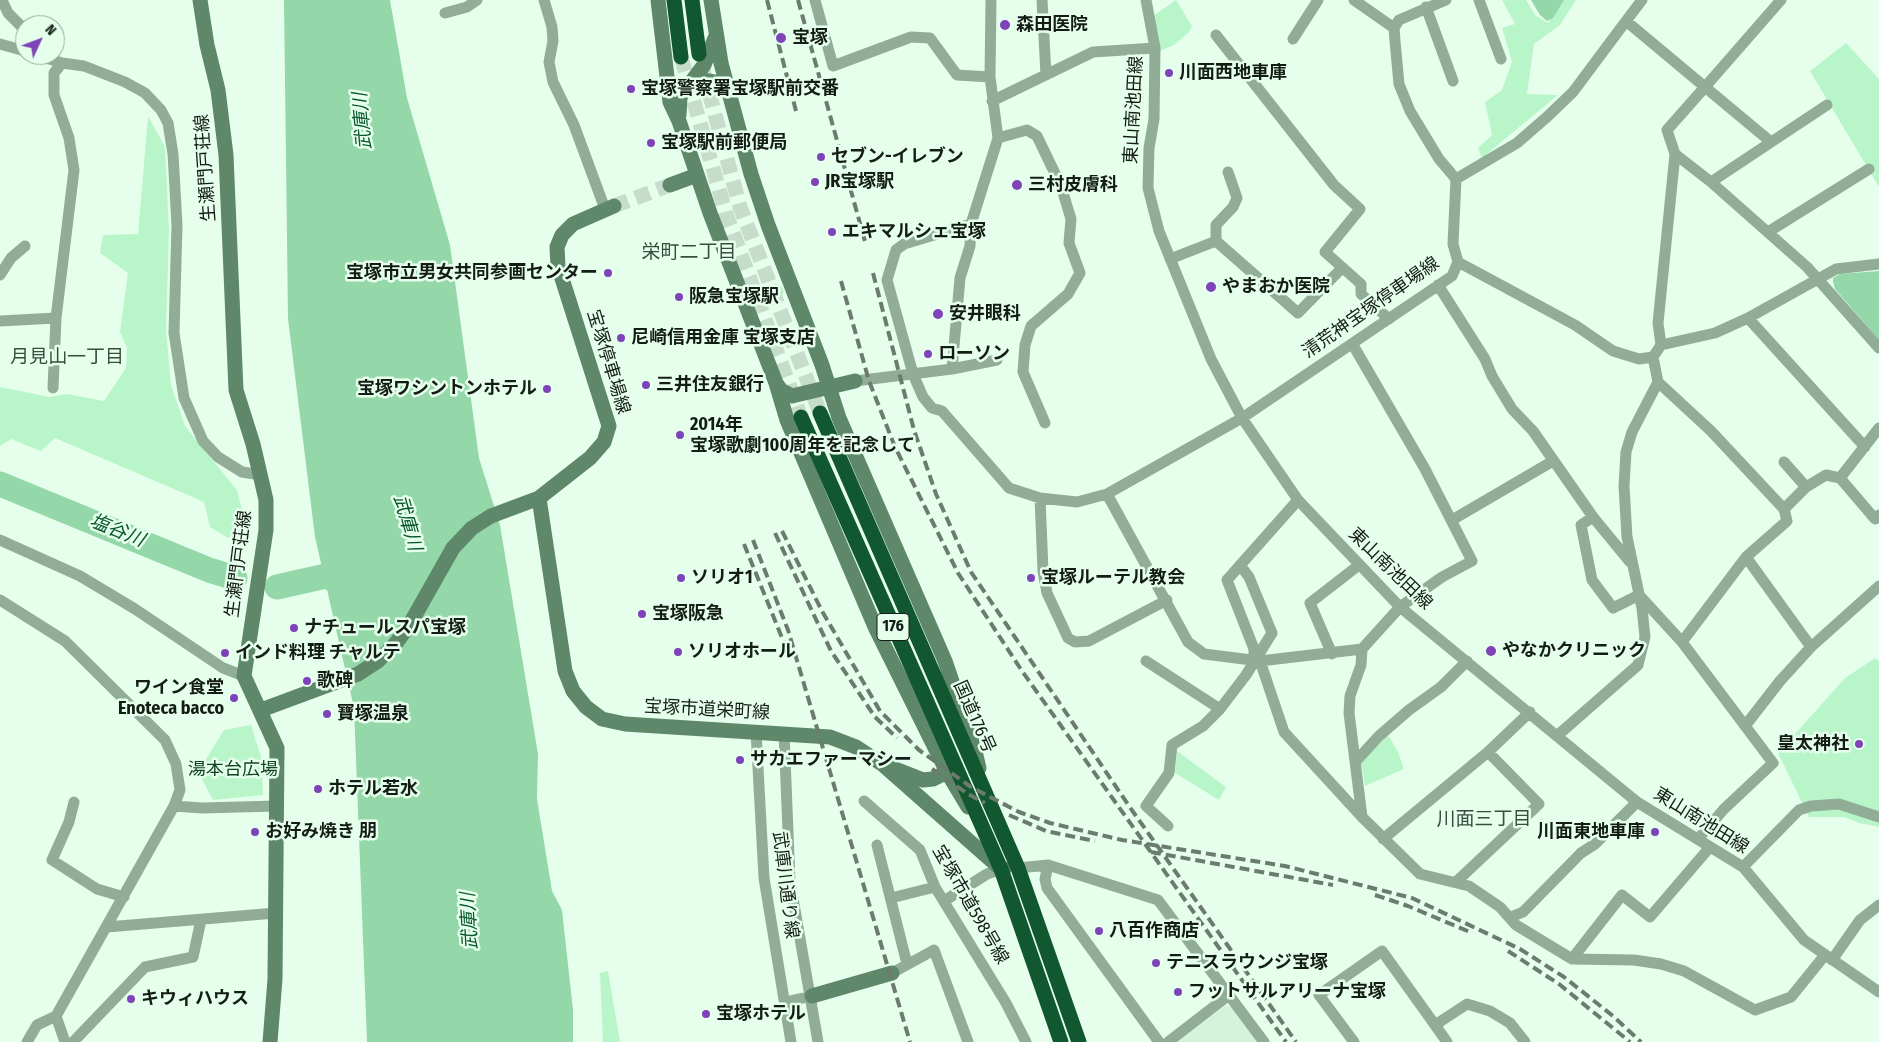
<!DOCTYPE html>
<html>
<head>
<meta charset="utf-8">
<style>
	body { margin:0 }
	#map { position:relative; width:1879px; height:1042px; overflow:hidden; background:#e6ffec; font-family:"Fira Sans Condensed",sans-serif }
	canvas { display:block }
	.north { position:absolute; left:15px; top:15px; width:50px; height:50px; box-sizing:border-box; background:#e6ffec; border:1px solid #92a496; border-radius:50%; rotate:47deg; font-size:14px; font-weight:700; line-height:20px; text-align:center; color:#141c16 }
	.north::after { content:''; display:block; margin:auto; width:18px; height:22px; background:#7e43b9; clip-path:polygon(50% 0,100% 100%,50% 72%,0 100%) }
</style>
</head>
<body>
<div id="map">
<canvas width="1879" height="1042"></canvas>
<div class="north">N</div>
</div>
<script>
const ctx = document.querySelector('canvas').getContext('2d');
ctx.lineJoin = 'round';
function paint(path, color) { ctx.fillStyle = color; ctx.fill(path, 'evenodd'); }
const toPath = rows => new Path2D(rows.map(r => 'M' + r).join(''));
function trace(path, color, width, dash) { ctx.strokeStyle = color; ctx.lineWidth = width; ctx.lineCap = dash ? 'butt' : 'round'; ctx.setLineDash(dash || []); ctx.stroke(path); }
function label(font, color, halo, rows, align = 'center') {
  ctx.font = font + ' "Fira Sans Condensed","Noto Sans JP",sans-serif'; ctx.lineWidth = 5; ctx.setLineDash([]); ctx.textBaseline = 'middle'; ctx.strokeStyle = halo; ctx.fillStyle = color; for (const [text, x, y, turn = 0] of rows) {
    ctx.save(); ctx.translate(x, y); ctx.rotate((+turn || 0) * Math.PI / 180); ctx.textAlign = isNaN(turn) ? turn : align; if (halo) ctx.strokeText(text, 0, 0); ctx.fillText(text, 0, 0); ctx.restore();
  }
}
paint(toPath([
	[1225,1006,1234,1007,1260,1042,1176,1042]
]), '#d3f3db');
paint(toPath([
	[1176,0,1192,26,1189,32,1174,45,1160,51,1153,16],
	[1502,0,1526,0,1536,16,1548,23,1564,0,1576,0,1560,25,1534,44,1527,94,1558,95,1482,158,1478,148,1492,135,1485,102,1502,90,1512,62,1502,28,1515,24],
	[1846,43,1879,79,1879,187,1810,71],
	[148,116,165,147,169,230,166,330,171,385,185,426,237,490,247,528,228,538,210,527,204,502,55,438,41,451,11,439,0,446,0,387,49,397,67,394,104,401,126,368,127,348,120,332,128,273,100,253,103,235,138,234],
	[776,283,782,287,784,292,782,296,771,303,757,303,753,300,751,295,756,291],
	[1875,658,1879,661,1879,827,1859,823,1844,817,1809,817,1778,753,1845,678],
	[251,725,261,757,263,795,213,800,198,772,224,730],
	[1388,735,1398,752,1404,769,1365,786,1361,763],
	[1177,751,1226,787,1219,800,1175,773],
	[608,971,620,1042,603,1042,600,973]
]), '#b8f6ca');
paint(toPath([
	[284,0,390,0,407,98,450,245,479,458,500,525,538,754,537,799,552,891,562,910,573,1010,573,1042,367,1042,354,708,315,537,288,319],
	[1531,0,1564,0,1553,18,1547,21,1540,15],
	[1879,271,1879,340,1835,289,1833,281,1833,278,1840,274]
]), '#94d7a8');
trace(toPath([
	[0,484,209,570,235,578],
	[277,587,326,576,355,589]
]), '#94d7a8', 25);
trace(toPath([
	[614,206,670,185]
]), '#c6ddcc', 15, [15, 8]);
trace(toPath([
	[681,57,726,214,801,417],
	[703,70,740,207,820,413]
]), '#c6ddcc', 15, [15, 8]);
trace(toPath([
	[2,0,8,13,25,30],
	[544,0,552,27,553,41,549,62,553,82,574,125,605,209],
	[815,0,833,66,911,37,930,38,957,75,990,77,998,138,971,224,904,244,896,250,887,280,913,374,923,397,932,408,942,411,1009,488,1040,498,1077,502,1107,494,1242,418,1452,276,1458,262,1453,244,1456,179,1517,143,1548,116,1573,92,1626,21,1705,87,1781,0],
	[1042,0,1046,75],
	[1146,0,1155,48,1154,119,1149,148,1148,188,1159,231,1211,359,1242,418,1298,500,1400,607,1637,802,1743,867,1804,940,1879,992],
	[1354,0,1394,28],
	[1446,0,1399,20,1394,28,1395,41,1399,84,1410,111,1439,159,1456,179],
	[1479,0,1501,59],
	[1426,7,1453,81],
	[445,13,467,7,477,0],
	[1626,21,1642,0],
	[1216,35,1334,185,1360,209,1325,252,1361,284,1361,294,1389,319],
	[1293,39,1318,0],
	[0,44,25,51],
	[37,55,62,63,84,66,125,82,145,93,161,110,168,123,173,154,177,225,174,333,184,398,203,441,218,457,242,472,261,475],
	[990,77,991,0],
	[992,101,1093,52,1155,48],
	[998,138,1027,130,1037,136,1061,186,1071,219,1069,243,1080,273,1068,294,1031,326,1025,345,1023,372,1045,423],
	[1675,154,1711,182,1807,267,1879,348],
	[1711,182,1827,105],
	[1768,232,1869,169],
	[1216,241,1216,225,1233,207,1237,198,1228,172],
	[1170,259,1216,241,1298,313,1342,268],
	[1458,262,1575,325,1613,351,1639,359,1653,357,1661,345,1715,333,1748,318,1836,269,1879,264],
	[0,275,11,258,25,246],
	[1438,285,1485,359,1492,376,1512,409,1533,431,1593,517,1581,525,1592,580,1613,608,1639,595,1682,642,1773,763,1724,809,1698,839],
	[1748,318,1865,447],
	[0,321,56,318],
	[1353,345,1425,469,1472,561,1442,577,1400,607,1362,649,1361,665,1350,696,1349,713,1362,817,1420,874,1469,886,1500,907,1516,925,1572,959,1634,960,1661,964,1684,971,1755,1010,1791,997,1825,955],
	[1661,345,1658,323,1675,154,1667,130,1705,87,1771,142],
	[1653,357,1658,382],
	[952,369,997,360],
	[855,381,952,369,960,278,970,246,971,224],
	[53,388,56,318,74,170,69,138,54,95,54,73,62,63],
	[1784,462,1806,487],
	[1840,478,1879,428],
	[1107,494,1188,642,1204,654,1260,661],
	[1040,498,1043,571,1047,593,1068,638,1075,642,1089,641,1167,600],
	[1593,517,1630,562],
	[1452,520,1553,461],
	[0,540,80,576,135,609,223,668,244,676],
	[1746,557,1811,647],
	[0,600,65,641,165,740,176,764,180,790,174,806,56,1016,37,1025,27,1042],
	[1682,642,1746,557,1787,521,1784,509,1806,487,1826,475,1840,478,1875,519,1879,515],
	[1362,649,1260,661,1284,732,1362,817],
	[1332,654,1310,603,1359,565],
	[1254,660,1254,649,1227,580,1298,500],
	[1146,661,1220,709],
	[1745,726,1780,681,1811,647,1879,586],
	[756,731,764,878,791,1042],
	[784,733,790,881,818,1042],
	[1558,735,1638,665,1645,637,1642,608,1627,537,1624,486,1626,452,1632,432,1658,382,1711,431,1784,509],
	[1356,761,1379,736,1409,710,1441,687,1467,661],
	[864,801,920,850,935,887,1006,1003,1026,1042],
	[74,802,69,822,52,860,97,889,124,897],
	[174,806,202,808,277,806],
	[1168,826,1146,806,1169,773,1172,745,1203,726,1220,709,1246,675,1272,633,1249,577,1240,565],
	[1383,839,1488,752,1530,712],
	[877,845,907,964],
	[1048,865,1045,879,1047,888,1159,1042],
	[1743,867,1799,810,1811,806,1839,804,1879,817],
	[1018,868,1048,865,1158,900,1264,1042],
	[1456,882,1539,804,1488,752],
	[891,898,935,887],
	[944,901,987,874,1001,869],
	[1511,917,1523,912,1581,853,1595,844,1637,802],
	[107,927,276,913],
	[1572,959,1622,895,1650,917,1710,847],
	[1832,960,1860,920,1879,905],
	[892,973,934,950,968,1042],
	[785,1002,812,996],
	[56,1016,65,1042],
	[1435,1025,1447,1042],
	[73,1042,145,967,193,957,201,920],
	[1168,1042,1229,995],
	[1354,1042,1319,995,1382,951,1435,1025,1467,1004,1490,1011,1510,1023,1525,1042]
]), '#91ad98', 11);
trace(toPath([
	[200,0,207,45,218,90,226,155,236,390,253,444,266,500,266,530,244,676,277,748,275,979,270,1042],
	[658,0,670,102,679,121,710,213,776,383,787,420,876,629,947,772,968,807],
	[711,0,721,63,751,174,768,225,822,365,839,418,945,661,973,743,979,768],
	[692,81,704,65,715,38],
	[679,115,680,97,692,81,699,79,715,82,729,93],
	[670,185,697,175],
	[776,383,781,390,792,396,855,381],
	[539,498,565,671,573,691,586,707,602,719,625,724,830,737,856,747,882,764,1001,869,1004,869],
	[261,710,358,674,378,661,396,643,410,624,453,548,472,528,491,516,539,498,590,458,604,442,609,426,558,266,557,247,562,235,573,224,614,206],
	[890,767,923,780,933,779,947,772],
	[812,996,892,973]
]), '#5f886b', 15);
trace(toPath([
	[674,0,681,57],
	[692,0,699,54],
	[820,413,1018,868,1079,1042],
	[801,417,1001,869,1061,1042]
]), '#115730', 15);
trace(toPath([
	[767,0,796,111],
	[798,0,866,245],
	[873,273,914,430,936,494,971,572,1129,806,1296,1042],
	[841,281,869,381,895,447,958,573,1022,671,1286,1042],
	[782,531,822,611,880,711,919,750,971,787,1019,812,1050,823,1122,840,1285,866,1412,898,1520,949,1564,977,1613,1016,1641,1042],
	[775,533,831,651,875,717,897,738],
	[753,540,788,630,910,1042],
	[744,544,789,655],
	[932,769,968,794,985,803],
	[1009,815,1046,831,1095,841],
	[1151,852,1333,885],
	[1375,895,1408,906,1470,932],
	[1508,951,1559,984,1630,1042]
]), '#6b7b6f', 4, [10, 5]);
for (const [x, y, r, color] of [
	[1005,25,6,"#7e43b9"],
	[781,38,6,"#7e43b9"],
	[1169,73,5,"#7e43b9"],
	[631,89,5,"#7e43b9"],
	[651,143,5,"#7e43b9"],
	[821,157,5,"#7e43b9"],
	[815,182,5,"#7e43b9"],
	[1017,185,6,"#7e43b9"],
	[832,232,5,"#7e43b9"],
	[608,273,5,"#7e43b9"],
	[1211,287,6,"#7e43b9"],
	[679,297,5,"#7e43b9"],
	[938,314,6,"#7e43b9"],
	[621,338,5,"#7e43b9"],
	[928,354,5,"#7e43b9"],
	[646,385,5,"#7e43b9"],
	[547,389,5,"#7e43b9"],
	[680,435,5,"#7e43b9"],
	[681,578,5,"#7e43b9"],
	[1031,578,5,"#7e43b9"],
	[642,614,5,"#7e43b9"],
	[294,628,5,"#7e43b9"],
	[1491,651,6,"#7e43b9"],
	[678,652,5,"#7e43b9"],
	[225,653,5,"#7e43b9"],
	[307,681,5,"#7e43b9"],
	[234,698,5,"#7e43b9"],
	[327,714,5,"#7e43b9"],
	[1859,744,5,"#7e43b9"],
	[740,760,5,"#7e43b9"],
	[318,789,5,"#7e43b9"],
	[255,832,5,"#7e43b9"],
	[1655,832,5,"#7e43b9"],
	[1099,931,5,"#7e43b9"],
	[1156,963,5,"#7e43b9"],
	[1178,992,5,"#7e43b9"],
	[131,999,5,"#7e43b9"],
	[706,1014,5,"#7e43b9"]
]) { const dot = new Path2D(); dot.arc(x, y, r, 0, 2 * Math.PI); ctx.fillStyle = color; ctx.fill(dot); trace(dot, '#e6ffec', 2); }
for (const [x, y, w] of [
	[893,627,32]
]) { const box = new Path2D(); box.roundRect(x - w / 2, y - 13.5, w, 27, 4); ctx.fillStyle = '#e6ffec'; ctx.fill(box); trace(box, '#141c16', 1); }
label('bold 16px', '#141c16', null, [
	["176",893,627]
]);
label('bold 18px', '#141c16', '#e6ffec', [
	["森田医院",1016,25],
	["宝塚",792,38],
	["川面西地車庫",1179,73],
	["宝塚警察署宝塚駅前交番",641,89],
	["宝塚駅前郵便局",661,143],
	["セブン-イレブン",831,157],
	["JR宝塚駅",825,182],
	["三村皮膚科",1028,185],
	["エキマルシェ宝塚",842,232],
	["宝塚市立男女共同参画センター",598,273,"right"],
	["やまおか医院",1222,287],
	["阪急宝塚駅",689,297],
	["安井眼科",949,314],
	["尼崎信用金庫 宝塚支店",631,338],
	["ローソン",938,354],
	["三井住友銀行",656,385],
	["宝塚ワシントンホテル",537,389,"right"],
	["2014年",690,425],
	["宝塚歌劇100周年を記念して",690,446],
	["ソリオ1",691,578],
	["宝塚ルーテル教会",1041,578],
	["宝塚阪急",652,614],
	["ナチュールスパ宝塚",304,628],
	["やなかクリニック",1502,651],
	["ソリオホール",688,652],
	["インド料理 チャルテ",235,653],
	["歌碑",317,681],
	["ワイン食堂",224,688,"right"],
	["Enoteca bacco",224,709,"right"],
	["寶塚温泉",337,714],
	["皇太神社",1849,744,"right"],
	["サカエファーマシー",750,760],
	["ホテル若水",328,789],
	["お好み焼き 朋",265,832],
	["川面東地車庫",1645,832,"right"],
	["八百作商店",1109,931],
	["テニスラウンジ宝塚",1166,963],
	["フットサルアリーナ宝塚",1188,992],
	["キウィハウス",141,999],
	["宝塚ホテル",716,1014]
], 'left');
label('18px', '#141c16', '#e6ffec', [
	["東山南池田線",1134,110,-87],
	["生瀬門戸荘線",206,168,-94],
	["清荒神宝塚停車場線",1371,308,-35],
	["宝塚停車場線",608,362,73],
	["生瀬門戸荘線",239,564,-83],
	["東山南池田線",1390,569,44],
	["宝塚市道栄町線",707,710,3],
	["国道176号",974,717,66],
	["東山南池田線",1701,821,32],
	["武庫川通り線",785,885,83],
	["宝塚市道598号線",970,905,60]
]);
label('18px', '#114426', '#e6ffec', [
	["湯本台広場",233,770]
]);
label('italic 19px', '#06572d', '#e6ffec', [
	["武庫川",363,121,-95],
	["武庫川",407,523,74],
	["塩谷川",117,531,22],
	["武庫川",470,921,-93]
]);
label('19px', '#394d3f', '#e6ffec', [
	["栄町二丁目",689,253],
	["月見山一丁目",67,358],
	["川面三丁目",1484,820]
]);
</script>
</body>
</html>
